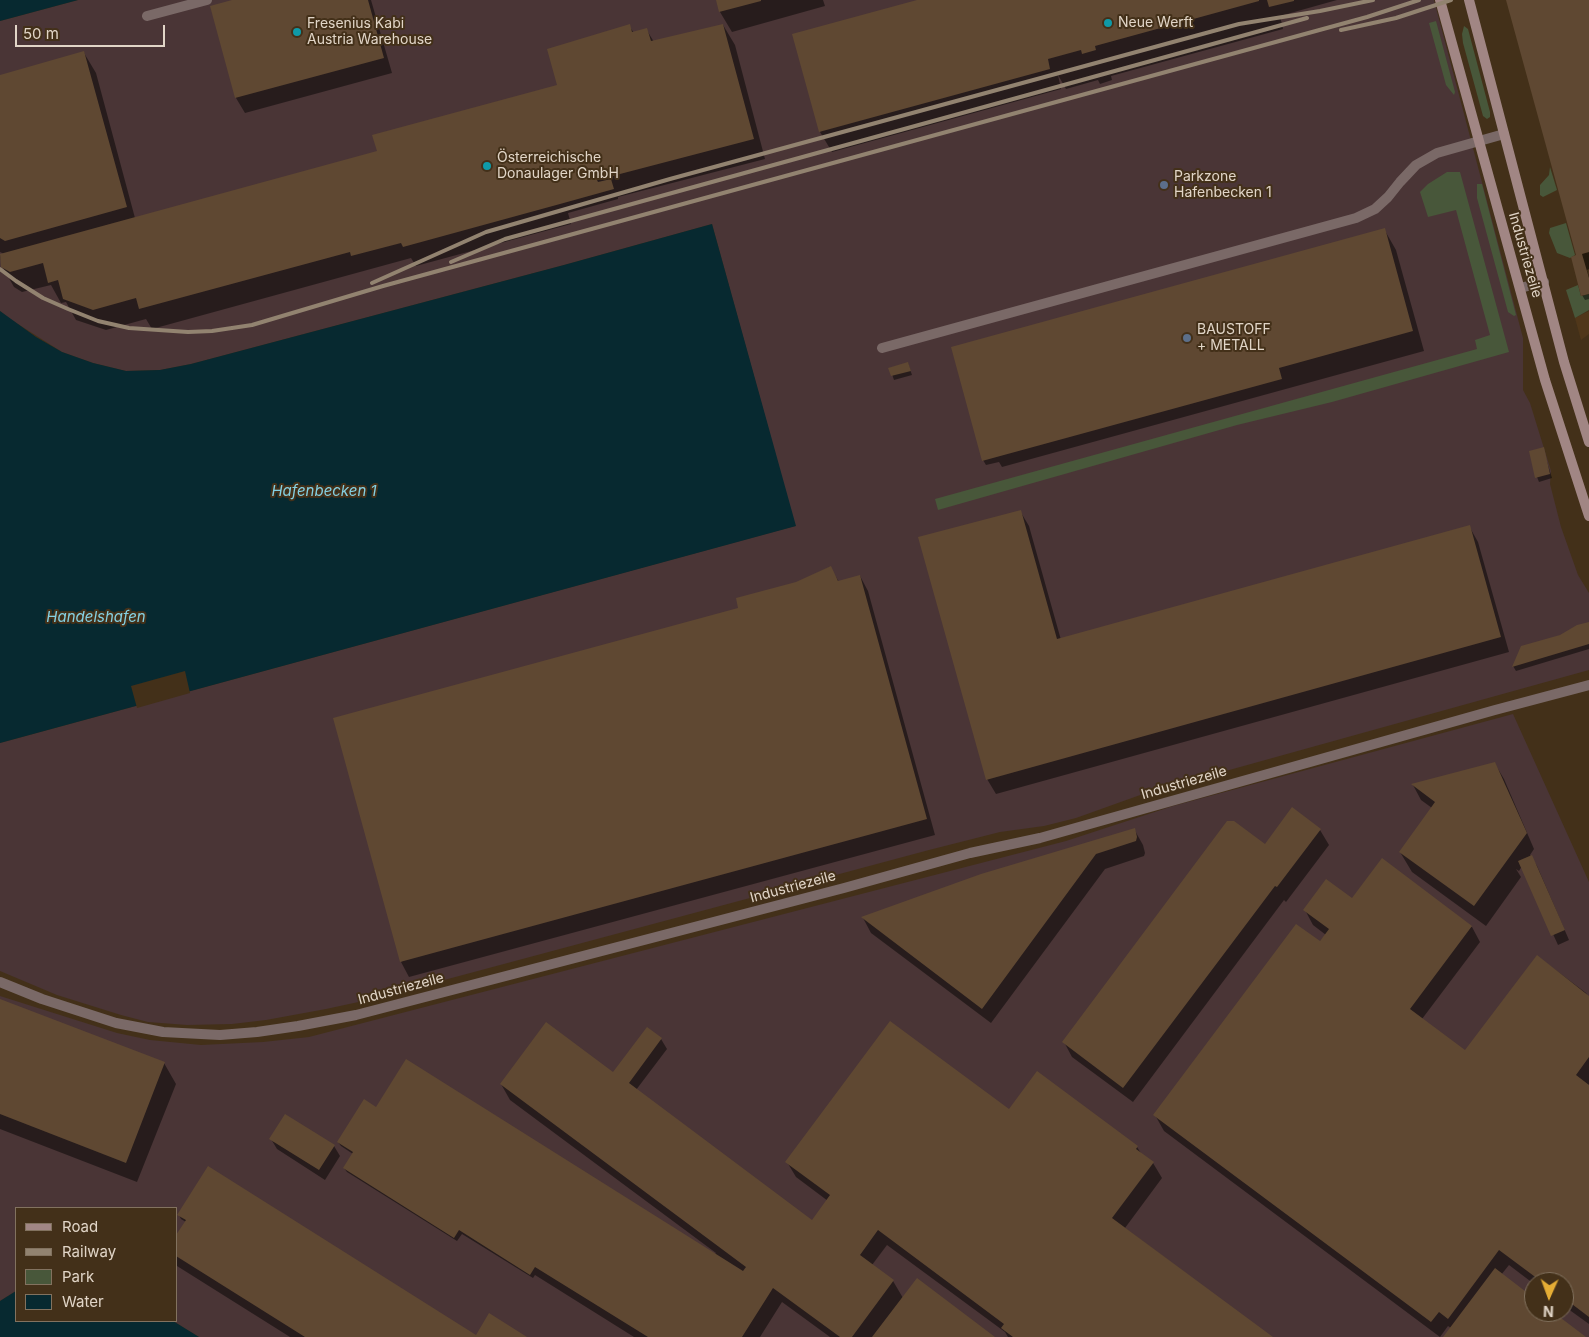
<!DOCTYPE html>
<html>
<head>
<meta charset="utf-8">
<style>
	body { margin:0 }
	#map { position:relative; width:1589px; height:1337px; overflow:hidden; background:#433019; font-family:Inter,sans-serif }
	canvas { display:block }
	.legend { position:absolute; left:15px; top:1207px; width:162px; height:115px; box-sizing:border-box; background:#433019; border:1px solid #82725f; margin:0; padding:6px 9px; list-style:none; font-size:15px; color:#e1d5c7 }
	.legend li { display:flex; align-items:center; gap:10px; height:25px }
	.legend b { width:25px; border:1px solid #82725f }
	.north { position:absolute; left:1524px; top:1272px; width:50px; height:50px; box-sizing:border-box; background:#433019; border:1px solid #82725f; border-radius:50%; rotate:182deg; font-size:14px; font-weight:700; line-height:20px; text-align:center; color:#e1d5c7 }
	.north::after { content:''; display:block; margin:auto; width:18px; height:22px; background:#e5ad35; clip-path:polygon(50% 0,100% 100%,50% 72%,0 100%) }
	.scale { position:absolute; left:15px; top:25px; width:150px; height:22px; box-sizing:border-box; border:2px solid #e1d5c7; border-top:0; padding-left:6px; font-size:15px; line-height:18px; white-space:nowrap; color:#e1d5c7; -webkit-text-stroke:4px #433019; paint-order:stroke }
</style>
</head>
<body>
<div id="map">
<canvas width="1589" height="1337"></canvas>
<ul class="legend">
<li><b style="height:6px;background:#a18684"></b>Road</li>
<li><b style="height:6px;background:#928370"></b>Railway</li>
<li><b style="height:14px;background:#48573a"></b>Park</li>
<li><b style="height:14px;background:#072930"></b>Water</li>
</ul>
<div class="north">N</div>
<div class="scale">50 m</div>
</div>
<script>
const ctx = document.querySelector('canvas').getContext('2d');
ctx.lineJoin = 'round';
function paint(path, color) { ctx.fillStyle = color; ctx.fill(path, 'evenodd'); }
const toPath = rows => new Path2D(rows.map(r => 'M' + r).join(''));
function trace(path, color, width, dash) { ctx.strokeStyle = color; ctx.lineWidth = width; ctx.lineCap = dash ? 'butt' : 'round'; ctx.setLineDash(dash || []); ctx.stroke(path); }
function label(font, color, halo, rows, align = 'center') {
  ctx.font = font + ' Inter,sans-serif'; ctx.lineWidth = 4; ctx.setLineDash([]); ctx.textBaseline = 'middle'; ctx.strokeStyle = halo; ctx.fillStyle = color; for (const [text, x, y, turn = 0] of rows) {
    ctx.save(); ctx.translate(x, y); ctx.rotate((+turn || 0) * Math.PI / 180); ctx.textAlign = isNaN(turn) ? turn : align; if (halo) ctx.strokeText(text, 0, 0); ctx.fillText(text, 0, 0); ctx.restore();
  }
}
paint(toPath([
	[1589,311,1589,334,1581,340,1575,318]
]), '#50371a');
paint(toPath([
	[78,0,1434,0,1523,338,1523,390,1530,403,1551,471,1550,484,1561,527,1578,575,1589,593,1589,670,1143,794,1076,818,1044,826,1000,832,929,850,377,998,326,1009,266,1020,232,1024,187,1025,148,1022,121,1015,57,995,0,971,0,743,795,526,712,224,564,265,191,364,160,370,126,371,93,363,62,352,10,319,0,311,0,21],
	[1513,714,1589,882,1589,1337,199,1337,173,1321,176,1321,176,1208,16,1208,16,1291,0,1301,0,996,117,1033,150,1040,201,1045,263,1042,309,1037,1066,841,1173,806],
	[1534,1282,1564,1282,1564,1312,1534,1312]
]), '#4a3536');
paint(toPath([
	[1436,21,1455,92,1454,95,1446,85,1429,23],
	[1464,26,1468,29,1490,112,1490,117,1487,119,1483,116,1463,43,1462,34],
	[1550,167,1557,190,1543,197,1540,195,1540,185,1549,175],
	[1447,172,1460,172,1509,352,1332,402,1237,425,938,510,935,499,1477,349,1475,340,1490,335,1456,210,1428,217,1420,192,1428,184],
	[1477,184,1482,184,1516,315,1514,316,1508,312,1477,198],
	[1566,223,1575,255,1570,258,1557,253,1549,233,1550,228],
	[1578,285,1581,296,1589,294,1589,310,1575,318,1566,290]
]), '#48573a');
paint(toPath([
	[0,0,78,0,0,21],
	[712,224,796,526,0,743,0,311,36,337,62,352,93,363,126,371,160,370,191,364,564,265],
	[16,1291,16,1321,173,1321,199,1337,0,1337,0,1301]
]), '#072930');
paint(toPath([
	[185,671,190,693,137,708,131,686]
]), '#433019');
paint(toPath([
	[236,0,371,0,392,73,245,113,236,98,211,7],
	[717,0,823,0,825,6,732,32,720,12],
	[922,0,1337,0,1280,16,1283,29,1111,76,1112,80,1100,84,1098,80,1066,89,1058,75,1061,89,832,152,820,132],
	[1507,0,1589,0,1589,269,1587,270,1589,277,1589,299,1585,300,1582,295,1577,256],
	[723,25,735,45,765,159,618,197,618,199,568,213,571,224,416,266,411,258,152,329,146,319,106,330,76,320,66,302,61,303,51,285,22,292,14,287,2,266,0,255,4,254,0,252,0,76,84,53,96,73,135,218,378,152,558,86,629,26,634,33,646,29,654,42],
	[1384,229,1396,250,1424,351,1002,467,999,462,986,465,983,460],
	[908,363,912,375,894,380,890,368],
	[1543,449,1552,478,1539,482,1537,477],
	[1020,511,1029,526,1061,640,1469,526,1478,542,1509,652,996,794,987,779],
	[830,567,839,582,860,576,868,591,935,835,409,977,401,962,740,609],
	[1589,623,1589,649,1516,671,1513,666,1561,636],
	[1495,764,1504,779,1534,849,1530,855,1537,866,1569,940,1558,945,1522,866,1519,871,1516,869,1521,877,1486,926,1412,872,1400,852,1432,808,1421,800,1413,785],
	[1134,829,1143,845,1145,853,1144,856,1105,869,991,1023,871,933,863,918],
	[1320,830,1329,845,1286,902,1284,900,1133,1102,1072,1057,1064,1042,1265,846],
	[1352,900,1472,927,1480,942,1422,1019,1465,1052,1537,956,1586,993,1589,998,1589,1084,1588,1086,1589,1087,1589,1324,1564,1306,1564,1282,1534,1282,1534,1284,1509,1265,1501,1275,1534,1299,1534,1312,1551,1312,1584,1337,1444,1337,1451,1328,1448,1326,1440,1337,1164,1131,1155,1115,1326,935,1313,925,1305,910],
	[0,1000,164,1063,176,1084,137,1182,0,1129],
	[647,1028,661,1039,667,1049,636,1090,812,1221,828,1201,796,1177,787,1162,1009,1111,1137,1147,1142,1155,1153,1163,1162,1178,1125,1228,1271,1337,1008,1337,1005,1332,887,1245,872,1265,893,1281,903,1298,993,1337,830,1337,782,1302,760,1337,634,1337,535,1275,533,1278,462,1234,457,1241,347,1172,344,1168,353,1154,341,1146,338,1142,376,1109,715,1254,716,1253,510,1100,501,1084,617,1076],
	[271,1139,334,1146,340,1156,325,1180,277,1149],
	[179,1215,477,1337,290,1337,177,1266,176,1237,186,1222,181,1219]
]), '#0007');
paint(toPath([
	[232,0,368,0,384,58,235,98,210,6],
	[716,0,761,0,761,1,719,12],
	[917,0,1259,0,1259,1,1095,46,1096,50,1082,54,1081,50,1048,59,1050,69,819,132,792,34],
	[1267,0,1294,0,1294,1,1269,7],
	[1506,0,1589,0,1589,252,1582,254,1589,278,1589,294,1581,296,1571,257,1576,255],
	[630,24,632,32,647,28,651,41,723,24,754,139,597,180,598,182,611,179,614,189,560,204,403,247,401,243,351,256,350,252,139,309,136,298,93,310,63,299,58,280,48,283,43,263,10,272,1,267,0,254,377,151,372,135,557,85,547,49],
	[84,51,127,207,5,241,0,238,0,75],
	[1385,228,1413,331,1279,368,1282,379,982,461,951,347],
	[908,362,911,371,891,376,888,368],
	[1544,447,1550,474,1535,478,1529,451],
	[1021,510,1057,639,1470,525,1501,637,986,780,918,537],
	[831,566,838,581,860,575,927,819,400,962,333,718,738,608,736,598,796,582],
	[1589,622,1589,644,1512,667,1521,646,1560,635,1577,625],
	[1495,762,1527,833,1474,906,1399,852,1435,802,1411,784],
	[1292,807,1321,829,1277,887,1275,886,1123,1088,1062,1042,1227,821,1234,821,1265,844],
	[1135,828,1137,837,1136,841,1096,854,982,1009,861,917,981,874],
	[1532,855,1565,930,1551,936,1518,861],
	[1382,858,1472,926,1410,1009,1465,1050,1537,955,1589,996,1589,1057,1576,1075,1589,1085,1589,1317,1564,1298,1564,1282,1542,1282,1499,1250,1448,1319,1439,1312,1431,1322,1153,1115,1296,924,1320,941,1329,929,1303,910,1326,879,1352,898],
	[0,999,165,1062,126,1163,0,1114],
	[890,1021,1009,1109,1037,1071,1138,1146,1136,1149,1154,1162,1112,1218,1273,1337,1013,1337,1001,1328,1004,1324,878,1230,860,1255,894,1280,852,1337,840,1337,773,1288,742,1337,648,1337,535,1267,530,1275,459,1230,454,1238,343,1168,353,1152,337,1142,364,1099,376,1107,406,1059,743,1271,746,1267,500,1084,546,1022,613,1072,647,1027,662,1038,629,1083,812,1220,830,1195,785,1162],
	[285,1114,335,1145,319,1170,269,1139],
	[208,1166,476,1335,489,1313,527,1337,305,1337,176,1256,176,1235,186,1220,177,1215],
	[1495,1268,1534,1298,1534,1312,1553,1312,1586,1337,1443,1337],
	[917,1278,995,1337,872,1337]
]), '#5f4832');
trace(toPath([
	[147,16,207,0],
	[1520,288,1544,282],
	[882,348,1356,218,1375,209,1388,197,1400,182,1416,165,1437,153,1504,134],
	[0,982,42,999,116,1023,163,1032,220,1035,257,1032,298,1026,356,1015,844,888,970,853,1040,838,1495,710,1589,685]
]), '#7a6967', 10);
trace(toPath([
	[1440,0,1545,380,1589,516],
	[1469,0,1564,362,1589,442]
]), '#a18684', 10);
trace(toPath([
	[1341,30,1396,18,1451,0],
	[451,262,505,239,1307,18],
	[0,269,16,281,43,298,68,309,98,321,129,328,188,332,212,331,252,325,383,286,1367,17,1419,0],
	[372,283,486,232,670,179,1239,24,1320,11,1373,0]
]), '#928370', 4);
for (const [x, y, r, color] of [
	[1108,23,5,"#0f9aa8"],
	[297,32,5,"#0f9aa8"],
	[487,166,5,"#0f9aa8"],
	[1164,185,5,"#5c6f8a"],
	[1187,338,5,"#5c6f8a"]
]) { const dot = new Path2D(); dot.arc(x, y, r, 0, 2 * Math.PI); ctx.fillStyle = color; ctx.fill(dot); trace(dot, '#433019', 2); }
label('14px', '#e1d5c7', '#433019', [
	["Neue Werft",1118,23],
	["Fresenius Kabi",307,24],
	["Austria Warehouse",307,40],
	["Österreichische",497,158],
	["Donaulager GmbH",497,174],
	["Parkzone",1174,177],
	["Hafenbecken 1",1174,193],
	["BAUSTOFF",1197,330],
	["+ METALL",1197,346]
], 'left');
label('14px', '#e1d5c7', '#433019', [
	["Industriezeile",1525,255,74],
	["Industriezeile",1184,783,-16],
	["Industriezeile",793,887,-15],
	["Industriezeile",401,989,-15]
]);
label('italic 15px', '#84d0e2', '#433019', [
	["Hafenbecken 1",324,491],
	["Handelshafen",96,617]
]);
</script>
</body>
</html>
